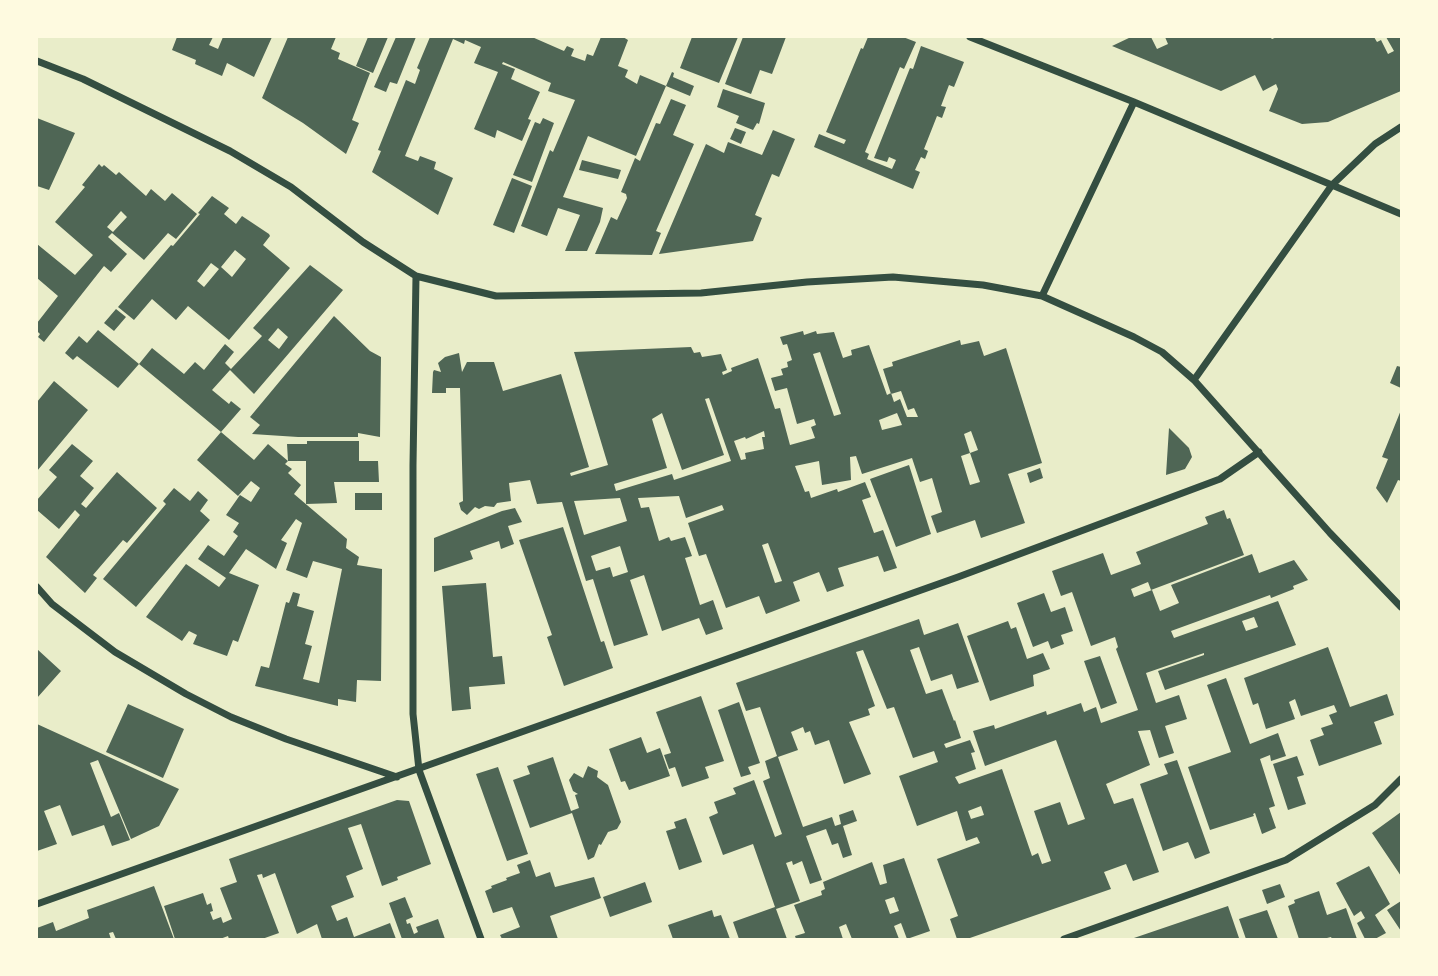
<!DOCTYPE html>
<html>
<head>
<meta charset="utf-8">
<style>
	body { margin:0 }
	#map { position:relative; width:1438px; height:976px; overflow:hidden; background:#e9edc9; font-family:"Varela Round",sans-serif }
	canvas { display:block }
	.frame { position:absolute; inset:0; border:38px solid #fefae0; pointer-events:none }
</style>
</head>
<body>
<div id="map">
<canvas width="1438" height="976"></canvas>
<div class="frame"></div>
</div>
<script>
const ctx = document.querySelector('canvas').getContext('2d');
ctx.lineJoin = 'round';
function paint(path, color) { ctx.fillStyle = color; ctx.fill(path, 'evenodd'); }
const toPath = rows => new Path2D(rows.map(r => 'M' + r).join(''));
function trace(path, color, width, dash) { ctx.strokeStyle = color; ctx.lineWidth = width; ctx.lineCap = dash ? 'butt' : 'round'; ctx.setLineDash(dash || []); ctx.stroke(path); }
paint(toPath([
	[177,37,213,37,209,45,218,49,223,37,272,37,254,77,227,63,222,76,195,64,196,60,172,50],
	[288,37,336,37,331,49,340,53,338,59,370,73,352,120,359,123,346,154,303,123,262,98],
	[368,37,388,37,373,73,356,66],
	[396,37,416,37,397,84,390,82,386,92,374,87],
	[430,37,532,37,564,51,567,46,574,49,571,56,585,61,587,54,593,56,601,37,623,37,628,40,618,66,628,70,625,77,637,84,640,75,666,86,636,156,588,136,563,197,603,208,600,222,587,251,565,251,580,215,558,208,547,236,521,226,550,150,553,152,575,100,548,91,551,83,503,62,502,64,515,69,511,79,540,92,528,119,531,120,522,141,497,130,495,138,474,129,498,72,474,63,481,47,465,40,464,44,453,39,405,156,418,161,420,156,436,162,434,169,453,178,438,215,372,172,381,151,378,150,406,80,415,84,420,70,417,68],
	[692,37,738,37,719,83,680,68],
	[743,37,786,37,772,74,760,70,751,94,725,84],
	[868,37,903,37,916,42,904,69,900,67,865,152,869,154,867,159,892,169,896,160,889,157,887,162,874,158,910,68,913,69,921,46,964,62,954,87,949,85,941,106,946,107,942,118,937,116,924,149,928,151,925,159,921,157,915,170,920,172,913,189,814,147,819,134,844,144,846,140,826,132,861,48,863,49],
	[1131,37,1151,37,1157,49,1168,44,1165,37,1270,37,1272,39,1277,37,1374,37,1377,42,1381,40,1388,54,1394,51,1386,37,1401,37,1401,91,1328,122,1302,124,1269,111,1278,89,1276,84,1263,91,1255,75,1221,91,1112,46],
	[672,72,674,73,673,77,694,86,690,96,666,86],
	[723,89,765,103,759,124,757,123,753,130,736,123,739,116,717,107],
	[671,99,686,105,673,135,694,144,656,231,661,233,652,255,595,254,611,217,617,220,627,198,626,194,621,192,635,158,640,161,656,123,660,124],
	[37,118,75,133,49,190,37,186],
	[543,118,554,123,532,182,513,175,535,122,540,124],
	[735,128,746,132,741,144,730,139],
	[773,130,795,139,779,177,772,174,755,215,762,218,753,241,659,254,706,144,724,153,728,142,762,155],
	[582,160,621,170,618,179,579,170],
	[99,164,102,167,104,165,116,175,119,172,146,196,151,189,165,201,172,193,197,214,176,239,168,233,144,260,112,233,108,237,127,254,111,272,104,266,44,342,38,337,40,334,37,331,37,323,58,296,37,278,37,244,75,275,93,255,55,222,85,187,82,185],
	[121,211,127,217,113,232,107,227],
	[512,178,532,186,514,233,493,225],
	[212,196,229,208,224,214,236,224,242,216,269,234,270,236,263,245,290,268,229,340,188,306,176,320,152,299,134,320,118,307,171,245,173,246,200,214,198,213],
	[235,250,246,259,232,277,221,267],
	[211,263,219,269,204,287,197,281],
	[310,265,343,290,254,394,230,370,212,390,229,404,231,401,241,409,221,432,254,460,268,444,288,461,287,444,307,444,307,441,359,441,359,461,378,461,379,482,334,482,337,503,306,504,306,461,288,461,285,464,292,469,288,473,301,485,294,494,347,539,346,548,359,557,357,565,382,569,381,681,357,680,356,702,338,699,338,706,255,686,261,666,269,668,286,602,289,603,293,592,300,594,297,606,314,611,305,644,312,646,303,679,319,683,342,569,313,561,307,578,286,570,302,523,296,519,281,540,287,543,276,569,246,549,229,573,259,585,238,642,233,640,227,656,193,644,197,635,189,631,182,641,146,617,186,564,219,587,226,578,198,559,208,545,224,556,238,536,233,532,239,523,226,515,240,495,251,502,260,488,251,481,238,496,197,460,221,432,139,364,152,348,184,374,195,362,204,370,225,344,234,352,225,363,231,369,262,336,253,328],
	[278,328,288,337,279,349,268,340],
	[116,309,126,317,114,331,104,323],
	[334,316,370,351,381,357,380,437,358,433,358,437,298,437,252,434,260,425,250,417],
	[98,330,139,364,118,388,77,356,73,360,65,353,79,336,87,343],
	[803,331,804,335,816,331,817,334,834,332,843,358,852,355,851,350,869,345,887,395,891,393,894,402,900,399,907,417,918,417,914,408,908,410,901,391,891,394,883,369,893,366,892,362,960,340,961,345,979,341,984,356,1006,348,1042,463,1008,474,1025,523,981,538,975,520,937,533,931,516,942,512,932,478,920,482,912,458,862,474,856,456,850,457,851,480,822,485,819,461,795,466,805,492,809,491,811,498,837,489,838,492,865,482,871,497,862,500,874,533,883,530,897,568,884,572,878,556,838,568,844,586,827,592,819,572,793,582,800,601,766,614,759,596,726,608,706,554,699,556,688,523,724,510,722,505,686,518,679,496,638,498,641,508,649,507,659,541,669,537,671,541,685,537,692,556,685,558,700,605,713,600,723,629,706,635,699,618,662,631,644,575,630,580,648,635,614,646,593,579,586,581,562,502,537,504,530,480,509,483,511,501,497,503,494,507,485,506,479,509,475,507,467,515,461,510,459,503,463,501,460,388,446,388,446,393,432,393,433,372,434,370,441,372,438,363,445,357,459,353,462,372,467,362,494,362,503,391,561,374,589,467,570,473,571,476,608,465,574,352,691,347,694,353,700,352,702,357,721,354,727,370,722,372,723,375,732,371,731,368,758,358,775,409,780,408,790,445,815,438,811,427,816,425,814,419,797,424,787,388,775,391,771,378,783,375,781,369,788,367,787,362,792,360,787,344,783,345,780,337],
	[820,352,841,414,834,416,813,354],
	[709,398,731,461,674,480,672,474,616,491,614,484,667,468,652,419,662,413,682,470,724,455,705,399],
	[897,413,902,425,882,430,879,420],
	[764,431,765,437,762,437,764,449,745,453,746,459,741,460,734,441,745,437,746,439],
	[971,431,978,450,970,453,980,482,970,485,961,456,970,453,964,434],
	[620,498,627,521,584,535,574,501],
	[768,543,782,581,775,583,762,545],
	[620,546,628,572,613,577,610,567,596,571,591,556],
	[1397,366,1401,367,1401,388,1390,383],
	[54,381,88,410,37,471,37,402],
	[1401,410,1401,481,1398,480,1387,503,1376,488,1388,459,1382,457],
	[1169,428,1189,448,1192,457,1185,469,1166,475],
	[72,444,93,461,80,476,94,488,81,504,86,508,117,472,157,508,127,543,123,540,93,575,97,578,85,593,46,557,80,515,75,510,59,529,37,510,37,500,57,477,49,470],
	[909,465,931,534,896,547,870,479],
	[1040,468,1043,478,1030,483,1027,473],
	[174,488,190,501,198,491,208,500,200,511,210,520,136,607,103,579,166,504,163,501],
	[355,493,382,493,382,510,355,510],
	[515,508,522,522,508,526,514,544,501,549,499,541,470,551,473,559,434,572,434,538,502,511],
	[1224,510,1227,519,1230,518,1244,555,1151,590,1148,582,1131,589,1134,597,1152,590,1160,611,1179,603,1171,585,1252,554,1259,573,1294,560,1308,580,1293,586,1294,589,1271,598,1270,595,1171,631,1174,638,1278,601,1296,645,1165,690,1158,671,1204,655,1204,653,1146,673,1156,703,1179,695,1187,719,1165,726,1174,753,1159,758,1150,730,1138,731,1150,765,1106,784,1114,804,1133,798,1159,872,1133,881,1126,864,1104,872,1111,889,967,939,957,939,950,919,958,916,937,859,980,843,977,837,966,841,957,811,917,826,899,776,938,762,934,751,913,758,894,707,887,709,863,650,856,652,875,706,868,709,870,715,849,722,871,774,844,784,829,740,815,745,810,731,805,733,803,727,791,732,798,750,778,757,803,827,832,817,835,826,841,824,839,815,853,810,857,821,843,826,852,855,843,858,838,843,832,845,826,829,806,836,822,880,810,884,802,861,793,865,792,861,786,863,800,901,776,909,787,939,739,939,733,922,775,907,753,844,723,855,709,817,718,813,714,802,736,794,733,788,754,780,775,837,782,834,763,781,770,778,765,761,777,756,760,707,746,711,736,683,919,619,924,635,958,623,979,682,957,689,952,674,931,681,919,647,910,650,926,694,942,689,954,721,955,720,961,738,944,744,946,748,970,740,975,752,971,753,976,769,955,777,959,784,1002,769,1032,856,1038,853,1042,864,1051,861,1034,811,1060,802,1068,825,1085,819,1056,740,985,766,973,731,994,725,995,729,1046,711,1047,715,1081,703,1084,712,1096,707,1101,723,1138,710,1116,649,1118,647,1115,637,1091,646,1072,592,1061,596,1052,571,1103,553,1111,575,1141,564,1136,552,1208,524,1205,517],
	[1254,617,1258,627,1246,631,1242,621],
	[981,806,984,815,971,819,968,811],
	[563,527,601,642,604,641,613,668,564,686,547,637,552,635,519,540],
	[486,583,493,657,502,656,505,684,469,687,471,709,452,711,442,586],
	[1044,593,1051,612,1065,607,1073,631,1061,635,1064,644,1051,649,1048,641,1033,647,1017,603],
	[1008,621,1011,629,1016,627,1027,659,1043,653,1050,669,1033,675,1034,686,990,701,967,636],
	[1328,647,1350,707,1387,694,1394,715,1374,722,1382,744,1319,766,1310,740,1324,735,1321,728,1333,724,1329,715,1337,712,1334,705,1301,716,1295,699,1289,702,1295,719,1266,729,1258,703,1253,705,1244,678],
	[37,649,61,671,37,698],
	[1100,656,1117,703,1101,709,1084,661],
	[1226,678,1250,744,1278,733,1286,756,1271,761,1270,755,1260,759,1275,806,1269,808,1276,828,1262,834,1255,813,1253,814,1254,816,1210,830,1188,767,1231,752,1207,685],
	[701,696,724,761,705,767,709,778,682,787,675,767,669,769,664,755,671,753,656,712],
	[739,702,760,763,748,767,751,774,741,777,718,710],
	[128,704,184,729,163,778,106,752],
	[37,724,179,789,159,826,131,839,98,760,90,763,111,817,119,813,130,840,112,846,104,825,72,836,60,805,44,811,57,844,37,851],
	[641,737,647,753,660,748,670,776,629,790,625,781,621,782,609,749],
	[1297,756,1304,775,1297,777,1306,804,1288,810,1273,764],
	[553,757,571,811,579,808,575,795,578,794,573,791,569,780,574,773,583,778,588,766,598,771,597,777,608,785,621,822,617,829,608,832,601,845,599,844,594,857,588,860,572,813,530,828,513,780,530,774,527,766],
	[1177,760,1210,853,1195,859,1188,842,1163,851,1140,784,1168,774,1164,764],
	[498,767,528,854,507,861,476,774],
	[397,800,409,801,431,864,397,877,398,880,382,886,361,824,348,828,363,869,346,876,354,897,331,906,337,921,347,917,354,937,390,923,396,939,322,939,317,924,297,934,275,873,263,878,262,874,257,875,279,933,262,939,229,939,228,936,220,939,175,939,164,906,203,893,207,905,211,903,213,911,210,912,213,920,221,917,223,923,232,919,220,888,237,882,229,859],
	[1401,812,1401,876,1372,833],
	[686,818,702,862,679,870,666,831,676,828,674,822],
	[904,858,930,931,907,939,901,923,894,926,899,939,852,939,846,924,839,927,843,939,796,939,795,936,805,933,794,905,822,895,821,891,825,889,823,882,872,862,880,885,887,883,883,865],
	[894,897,899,911,890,914,885,900],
	[530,860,536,877,550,872,555,887,594,877,601,898,550,916,558,939,502,939,500,935,520,927,512,907,493,913,485,891,492,888,491,886,507,880,506,878,520,873,517,865],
	[1369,866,1390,904,1375,915,1386,933,1375,939,1365,939,1357,923,1365,918,1361,911,1354,916,1336,883],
	[645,882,652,902,610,917,603,897],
	[1280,884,1285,897,1267,904,1262,890],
	[154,886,174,939,116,939,113,932,109,933,111,939,37,939,37,928,53,922,56,931,89,918,87,910],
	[1319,891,1327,915,1346,908,1357,939,1332,939,1331,937,1323,939,1299,939,1288,906,1295,903,1294,900],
	[405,897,413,917,406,920,407,924,410,923,414,934,418,932,416,927,438,919,445,939,402,939,389,903],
	[1401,901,1401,931,1387,910],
	[1228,906,1239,938,1235,939,1131,939],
	[712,910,714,917,721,915,730,939,673,939,668,925],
	[1267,910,1278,939,1246,939,1239,919]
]), '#4f6655');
trace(toPath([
	[970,37,1134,102,1401,214],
	[37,61,83,79,230,151,291,187,363,242,416,276,496,296,701,293,807,282,893,277,983,285,1042,296,1134,337,1162,352,1194,380,1330,533,1401,607],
	[416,276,413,465,413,714,419,770,481,939],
	[1042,296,1134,102],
	[1194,380,1332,185,1375,144,1401,127],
	[37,587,52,604,115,652,186,694,231,717,286,739,397,777],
	[37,904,958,577,1220,479,1259,452],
	[1064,939,1286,860,1375,805,1401,779]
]), '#344e41', 7);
</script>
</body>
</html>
